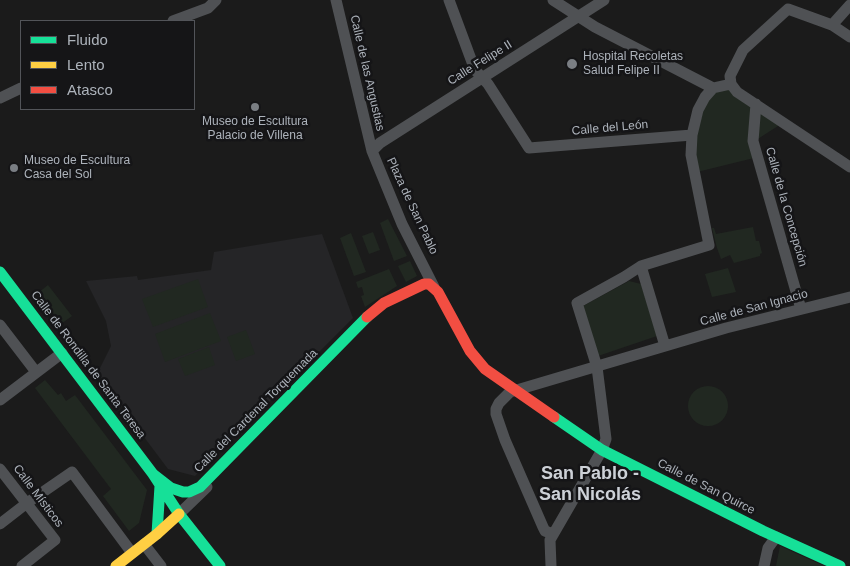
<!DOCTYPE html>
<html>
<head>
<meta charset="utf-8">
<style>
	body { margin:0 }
	#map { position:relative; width:850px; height:566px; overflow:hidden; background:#1b1b1b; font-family:Arial,sans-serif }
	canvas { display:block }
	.legend { position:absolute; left:20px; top:20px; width:175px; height:90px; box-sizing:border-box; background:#151517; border:1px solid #525459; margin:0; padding:6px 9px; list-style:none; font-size:15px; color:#adb3bb }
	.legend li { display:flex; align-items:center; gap:10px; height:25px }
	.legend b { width:25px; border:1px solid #525459 }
</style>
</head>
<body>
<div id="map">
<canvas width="850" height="566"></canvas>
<ul class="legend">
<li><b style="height:6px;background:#16e098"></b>Fluido</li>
<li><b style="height:6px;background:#ffcf43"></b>Lento</li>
<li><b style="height:6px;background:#f24e42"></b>Atasco</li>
</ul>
</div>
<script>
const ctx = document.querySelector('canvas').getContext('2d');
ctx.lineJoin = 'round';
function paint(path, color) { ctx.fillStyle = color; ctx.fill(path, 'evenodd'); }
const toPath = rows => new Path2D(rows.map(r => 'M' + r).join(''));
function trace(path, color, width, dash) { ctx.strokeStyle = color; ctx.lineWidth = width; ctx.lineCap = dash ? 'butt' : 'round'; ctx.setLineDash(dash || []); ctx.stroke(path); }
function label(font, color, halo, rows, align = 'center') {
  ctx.font = font + ' Arial,sans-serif'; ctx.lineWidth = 5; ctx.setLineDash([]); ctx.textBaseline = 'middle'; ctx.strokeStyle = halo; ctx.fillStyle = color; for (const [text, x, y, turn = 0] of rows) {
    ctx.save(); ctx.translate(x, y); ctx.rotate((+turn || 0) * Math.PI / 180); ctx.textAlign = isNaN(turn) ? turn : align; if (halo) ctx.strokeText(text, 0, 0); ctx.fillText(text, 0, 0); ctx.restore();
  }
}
paint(toPath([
	[322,234,353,318,195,476,168,469,96,373,99,370,111,346,106,321,86,281,137,276,138,280,211,270,214,252]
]), '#252527');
paint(toPath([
	[725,87,781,124,750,144,754,158,697,172,693,145,707,98],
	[388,219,407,256,394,261,380,223],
	[753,227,756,241,759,241,762,253,760,254,760,256,734,263,730,255,721,259,717,248,712,228,714,228,716,234],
	[373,232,380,250,369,254,362,236],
	[351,233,366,272,354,276,340,238],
	[410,261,417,276,406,282,398,266],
	[728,268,736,292,712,297,705,274],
	[389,269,397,286,365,307,361,296,364,295,362,287,358,288,356,282],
	[198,279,208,307,153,327,142,299],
	[629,281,641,284,657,336,598,356,583,306],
	[48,285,72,316,61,324,38,293],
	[210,313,221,341,165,362,155,334],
	[246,330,255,354,236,361,227,337],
	[209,347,215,365,185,376,178,359],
	[45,380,58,395,61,393,66,401,75,395,147,490,139,523,129,531,103,496,111,489,35,388],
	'688 406a20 20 0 1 1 40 0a20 20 0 1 1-40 0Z',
	[780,546,824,566,776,566]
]), '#212821');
trace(toPath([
	[336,0,372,151,402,224,434,287],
	[449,0,475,70,488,84,529,148,692,135],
	[553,0,595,27,713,88],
	[173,21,208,8,216,0],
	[832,25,850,5],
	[731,84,730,76,743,50,788,9,832,25,850,37],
	[731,84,737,92,850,167],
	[0,98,21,88],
	[756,104,753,141,801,309],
	[372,151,380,143,604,0],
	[641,266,665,346],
	[0,325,36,372],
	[0,400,62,353],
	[0,469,55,540,22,566],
	[179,514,207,487],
	[0,524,27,503,72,472,132,553],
	[553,534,545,531,543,527,505,440,496,414,496,409,499,403,510,392,726,328,850,297],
	[144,544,161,566],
	[551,566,550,540,602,450,606,439,597,367,577,303,624,277,641,266,709,245,691,155,692,135,698,110,705,97,713,88,731,84],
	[764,566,768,548,776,537]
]), '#4f5154', 11);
trace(toPath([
	[0,272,153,474,179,514,220,566],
	[554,417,602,450,763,531,840,566],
	[153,474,171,488,183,492,189,492,200,487,367,317],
	[157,534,160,486]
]), '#16e098', 11);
trace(toPath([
	[116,566,157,534,179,514]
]), '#ffcf43', 11);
trace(toPath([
	[367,317,384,303,424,284,429,284,438,292,470,351,485,369,554,417]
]), '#f24e42', 11);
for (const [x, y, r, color] of [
	[572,64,6,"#7a7e83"],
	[255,107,5,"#7a7e83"],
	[14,168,5,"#7a7e83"]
]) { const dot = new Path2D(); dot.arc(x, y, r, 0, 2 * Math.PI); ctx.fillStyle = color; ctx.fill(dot); trace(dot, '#151517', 2); }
label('12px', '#adb3bb', '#151517', [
	["Hospital Recoletas",583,57],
	["Salud Felipe II",583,71],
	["Museo de Escultura",255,122,"center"],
	["Palacio de Villena",255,136,"center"],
	["Museo de Escultura",24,161],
	["Casa del Sol",24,175]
], 'left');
label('12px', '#adb3bb', '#151517', [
	["Calle Felipe II",480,63,-32],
	["Calle de las Angustias",367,73,77],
	["Calle del León",610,128,-5],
	["Plaza de San Pablo",412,206,65],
	["Calle de la Concepción",786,207,74],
	["Calle de San Ignacio",754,308,-15],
	["Calle de Rondilla de Santa Teresa",88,365,53],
	["Calle del Cardenal Torquemada",256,411,-45],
	["Calle de San Quirce",706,487,27],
	["Calle Místicos",38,496,53]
]);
label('bold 18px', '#cdd1d7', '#151517', [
	["San Pablo -",590,474],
	["San Nicolás",590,495]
]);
</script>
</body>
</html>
